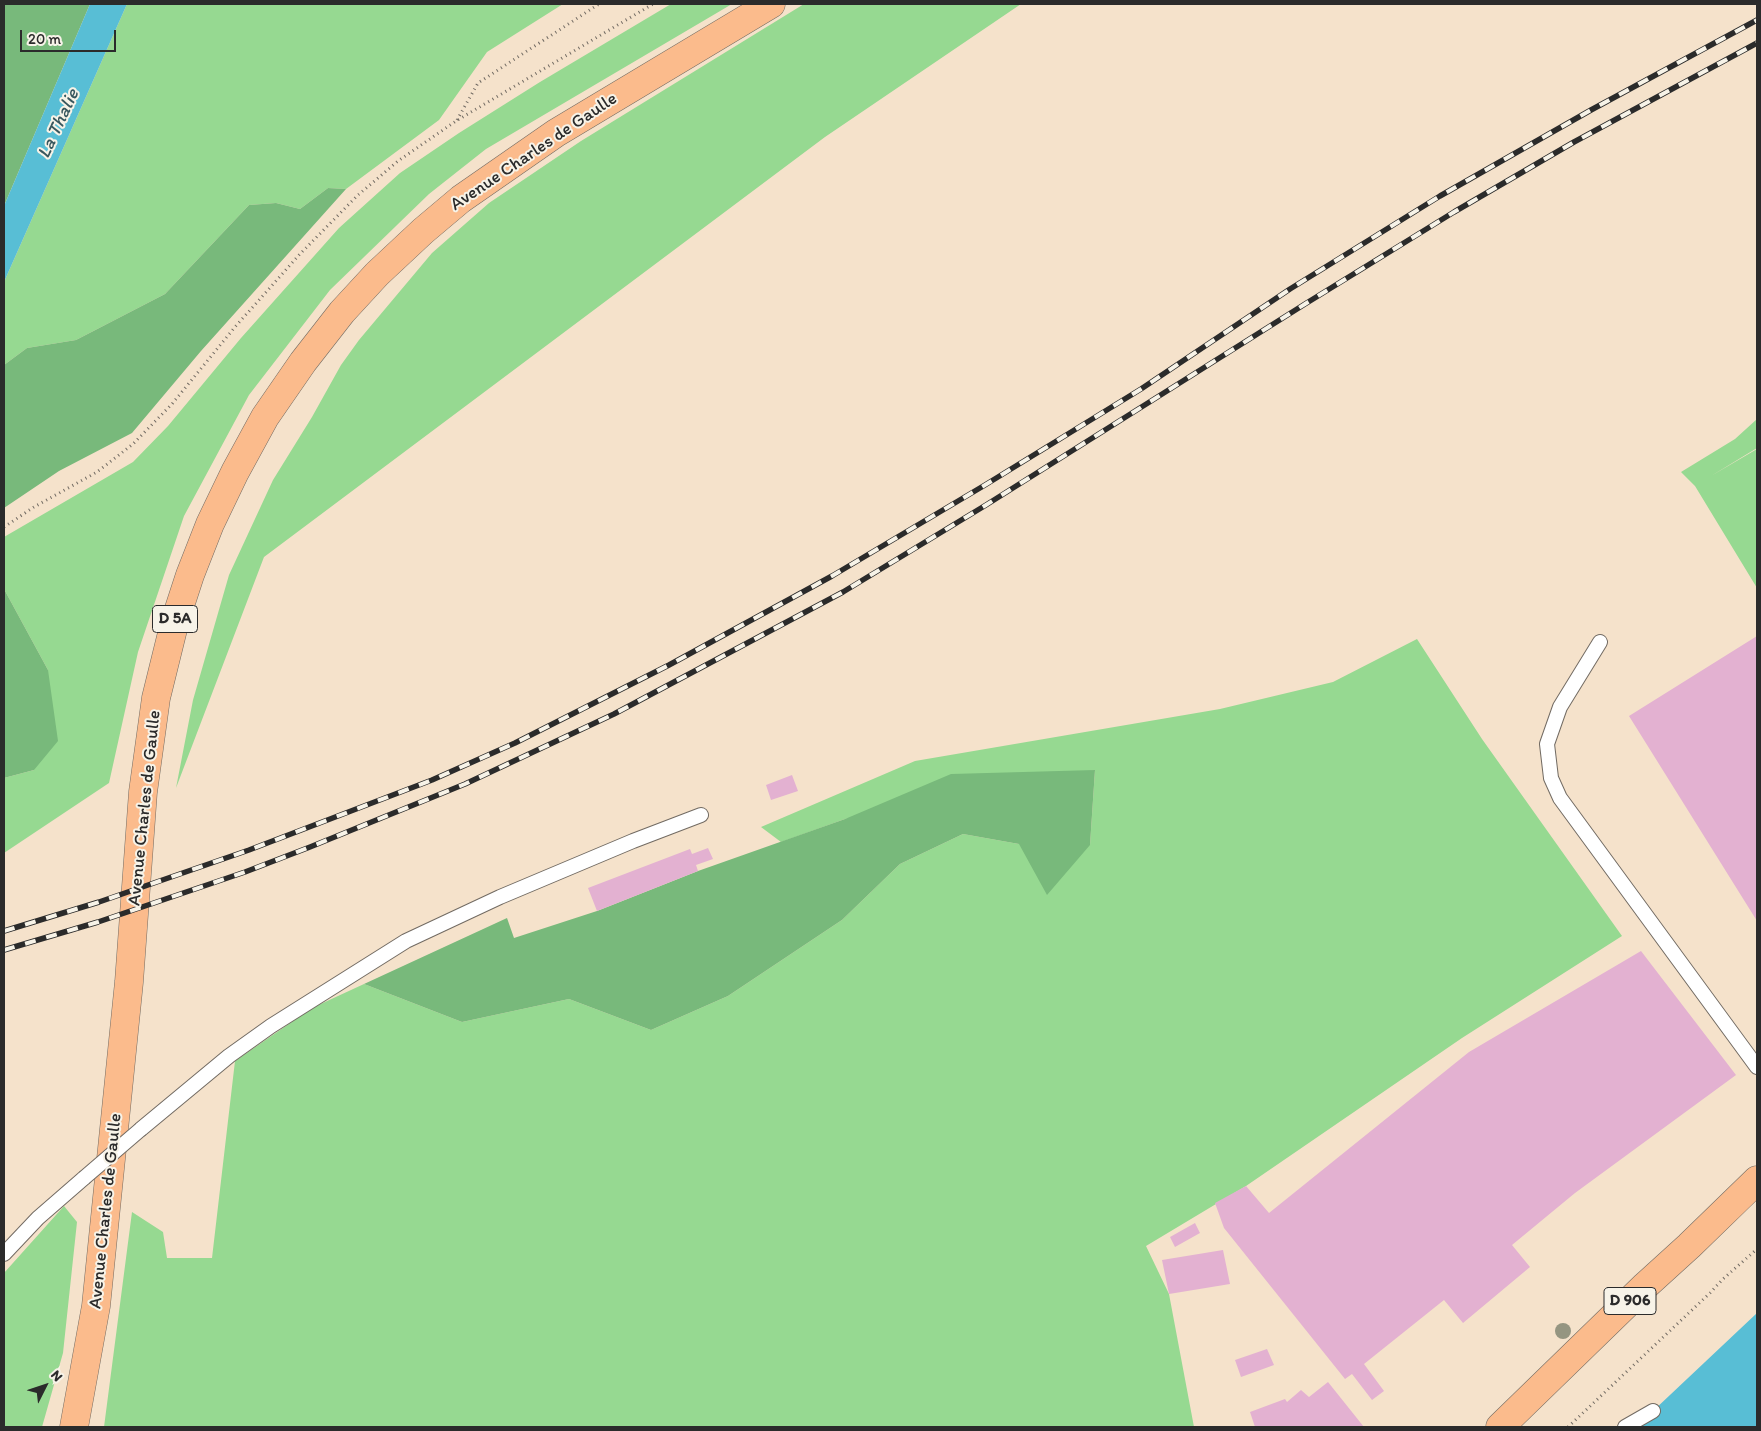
<!DOCTYPE html>
<html>
<head>
<meta charset="utf-8">
<style>
	body { margin:0 }
	#map { position:relative; width:1761px; height:1431px; overflow:hidden; background:#f5e2cb; font-family:Itim,sans-serif }
	canvas { display:block }
	.frame { position:absolute; inset:0; border:5px solid #2b2b2b; pointer-events:none }
	.north { position:absolute; left:20px; top:1361px; width:50px; height:50px; -webkit-text-stroke:4px #f7f3e8; paint-order:stroke; rotate:49deg; font-size:14px; font-weight:700; line-height:20px; text-align:center; color:#2b2b2b }
	.north::after { content:''; display:block; margin:auto; width:18px; height:22px; background:#2b2b2b; clip-path:polygon(50% 0,100% 100%,50% 72%,0 100%) }
	.scale { position:absolute; left:20px; top:30px; width:96px; height:22px; box-sizing:border-box; border:2px solid #2b2b2b; border-top:0; padding-left:6px; font-size:15px; line-height:18px; white-space:nowrap; color:#2b2b2b; -webkit-text-stroke:4px #f7f3e8; paint-order:stroke }
</style>
</head>
<body>
<div id="map">
<canvas width="1761" height="1431"></canvas>
<div class="frame"></div>
<div class="north">N</div>
<div class="scale">20 m</div>
</div>
<script>
const ctx = document.querySelector('canvas').getContext('2d');
ctx.lineJoin = 'round';
function paint(path, color) { ctx.fillStyle = color; ctx.fill(path, 'evenodd'); }
const toPath = rows => new Path2D(rows.map(r => 'M' + r).join(''));
function trace(path, color, width, dash) { ctx.strokeStyle = color; ctx.lineWidth = width; ctx.lineCap = dash ? 'butt' : 'round'; ctx.setLineDash(dash || []); ctx.stroke(path); }
function label(font, color, halo, rows, align = 'center') {
  ctx.font = font + ' Itim,sans-serif'; ctx.lineWidth = 4; ctx.setLineDash([]); ctx.textBaseline = 'middle'; ctx.strokeStyle = halo; ctx.fillStyle = color; for (const [text, x, y, turn = 0] of rows) {
    ctx.save(); ctx.translate(x, y); ctx.rotate((+turn || 0) * Math.PI / 180); ctx.textAlign = isNaN(turn) ? turn : align; if (halo) ctx.strokeText(text, 0, 0); ctx.fillText(text, 0, 0); ctx.restore();
  }
}
paint(toPath([
	[127,4,563,4,487,52,439,120,346,189,328,188,300,209,276,203,249,205,165,294,76,340,27,348,4,365,4,282],
	[671,4,732,4,486,149,429,194,330,290,249,395,184,516,138,652,109,783,4,853,4,778,34,770,48,670,4,589,4,537,133,462,168,426,241,338,339,228,400,173,459,133,540,82],
	[804,4,1021,4,825,137,264,557,176,788,193,700,229,575,273,480,312,417,341,365,359,340,432,253,489,203,581,141],
	[1757,419,1757,448,1711,476,1757,449,1757,588,1695,486,1681,472,1735,439],
	[1417,639,1482,739,1622,936,1462,1038,1246,1186,1146,1246,1169,1294,1194,1427,104,1427,132,1212,163,1232,167,1258,212,1258,235,1061,312,1008,364,984,462,1022,569,999,651,1030,728,996,842,920,900,864,963,834,1019,844,1090,845,1095,770,845,819,781,842,761,827,915,761,1220,709,1333,682],
	[64,1206,77,1222,63,1353,42,1427,4,1427,4,1273]
]), '#96d991');
paint(toPath([
	[4,4,90,4,4,206],
	[328,188,346,189,201,351,132,433,59,471,4,508,4,365,27,348,76,340,165,294,249,205,276,203,300,209],
	[4,589,48,670,58,741,34,770,4,778],
	[1095,770,1090,845,1047,895,1019,844,963,834,900,864,842,920,728,996,651,1030,569,999,462,1022,364,984,507,918,514,938,597,911,698,871,845,819,951,774]
]), '#78b97b');
paint(toPath([
	[90,4,127,4,4,282,4,206],
	[1757,1313,1757,1427,1638,1427,1653,1411]
]), '#58bed5');
paint(toPath([
	[1757,636,1757,921,1629,716],
	[792,775,798,791,771,800,766,785],
	[708,848,713,859,696,865,698,871,597,911,588,888,690,849,692,854],
	[1641,951,1736,1075,1575,1193,1512,1245,1530,1267,1463,1323,1444,1300,1364,1364,1384,1391,1372,1400,1352,1374,1345,1379,1224,1228,1215,1203,1246,1186,1269,1213,1469,1052],
	[1195,1223,1200,1233,1175,1247,1170,1237],
	[1223,1250,1230,1284,1169,1294,1162,1260],
	[1267,1349,1274,1365,1241,1377,1235,1360],
	[1328,1382,1364,1427,1255,1427,1250,1412,1285,1399,1287,1402,1301,1390,1309,1397]
]), '#e3b1d1');
const lane = toPath([
	[1600,642,1560,707,1547,744,1551,778,1560,798,1757,1067],
	[141,1129,229,1056,271,1026,406,941,500,897,633,841,701,815],
	[4,1254,38,1218,84,1178],
	[1625,1427,1653,1411]
]);
const primary = toPath([
	[74,1427,96,1306,129,982,143,792,156,698,175,621,190,575,210,524,235,472,265,417,303,362,342,312,377,274,423,231,461,199,556,133,771,4],
	[1500,1427,1645,1286,1689,1246,1757,1180]
]);
trace(lane, '#726b63', 16);
trace(primary, '#726b63', 29);
trace(toPath([
	[457,120,478,83,599,4],
	[4,527,34,507,97,472,133,444,172,404,235,327,300,254,358,195,398,161,456,121,653,4],
	[1568,1427,1710,1293,1723,1279,1757,1249]
]), '#726b63', 3, [1, 4]);
trace(lane, '#fff', 14);
trace(primary, '#fbbb8c', 28);
const rail = toPath([
	[4,931,99,902,249,850,432,780,515,743,669,665,832,576,985,485,1141,389,1290,289,1440,196,1591,110,1757,20],
	[4,950,98,922,245,872,310,847,465,784,614,714,843,592,986,505,1305,304,1454,212,1574,142,1757,43]
]);
trace(rail, '#2b2b2b', 5.5);
trace(rail, '#f7f3e8', 4, [11]);
const laneBridge = toPath([
	[84,1178,141,1129]
]);
trace(laneBridge, '#726b63', 16, []);
trace(laneBridge, '#fff', 14);
ctx.fillStyle = '#959581';
for (const [x, y] of [
	[1563,1331]
]) { ctx.beginPath(); ctx.arc(x, y, 8, 0, 2 * Math.PI); ctx.fill(); }
for (const [x, y, w] of [
	[175,619,45],
	[1630,1301,52]
]) { const box = new Path2D(); box.roundRect(x - w / 2, y - 13.5, w, 27, 4); ctx.fillStyle = '#f7f3e8'; ctx.fill(box); trace(box, '#2b2b2b', 1); }
label('bold 16px', '#2b2b2b', null, [
	["D 5A",175,619],
	["D 906",1630,1301]
]);
label('18px', '#2b2b2b', '#f7f3e8', [
	["Avenue Charles de Gaulle",534,152,-34],
	["Avenue Charles de Gaulle",145,808,-84],
	["Avenue Charles de Gaulle",106,1211,-84]
]);
label('italic 19px', '#38575e', '#f7f3e8', [
	["La Thalie",59,124,-65]
]);
</script>
</body>
</html>
